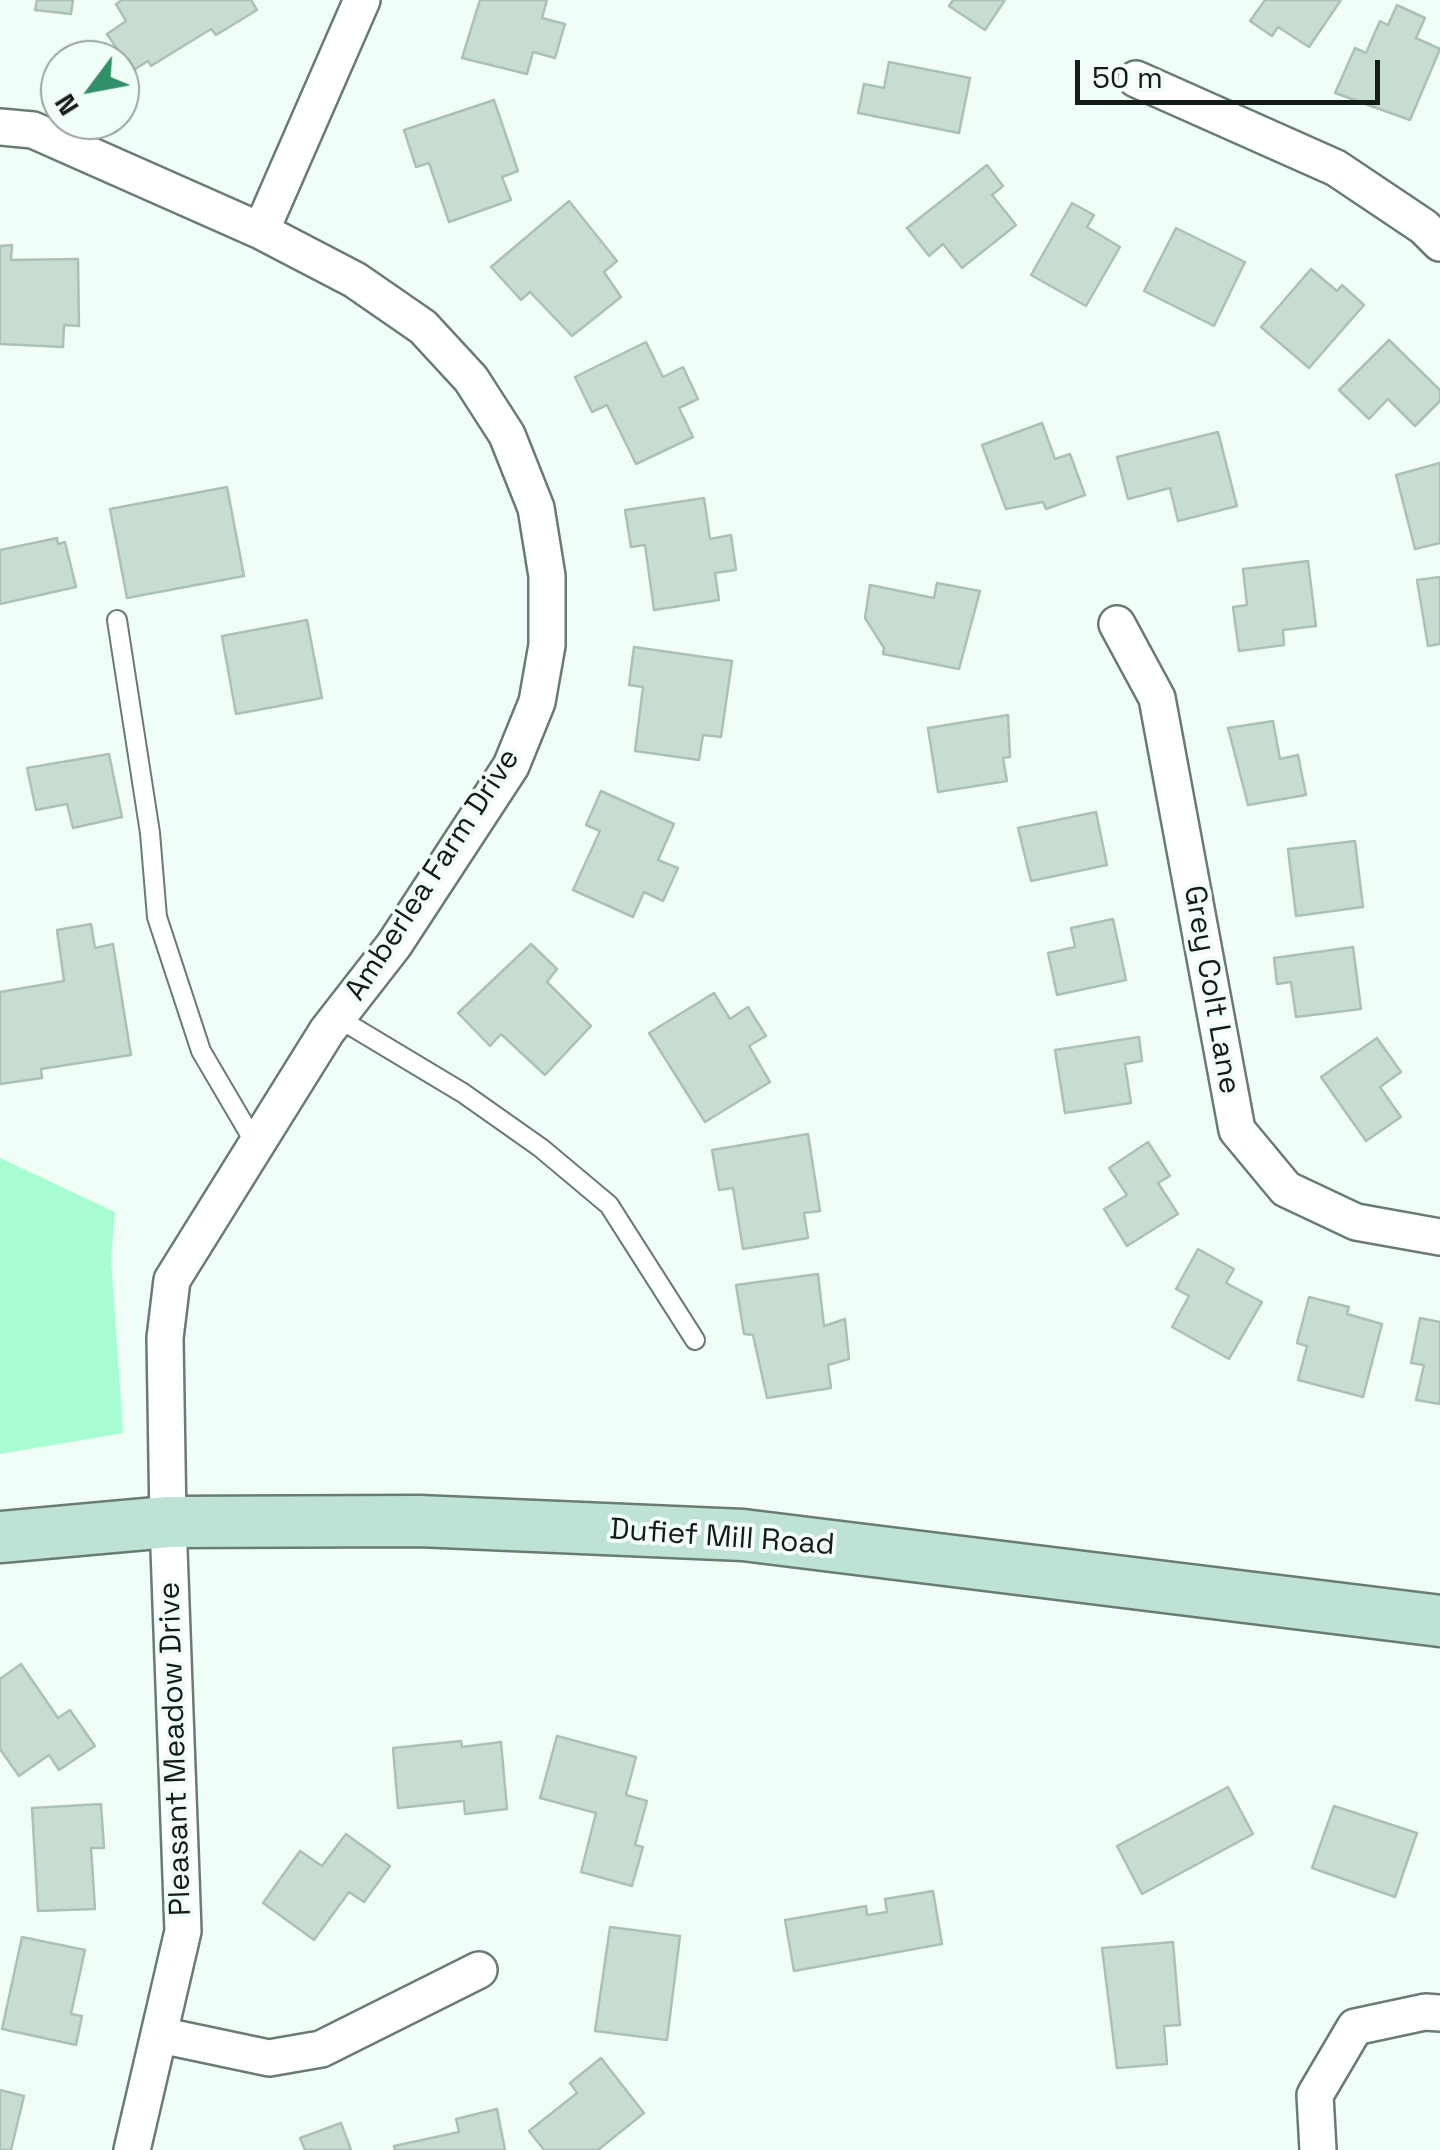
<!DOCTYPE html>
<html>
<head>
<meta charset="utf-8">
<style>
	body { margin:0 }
	#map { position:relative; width:1440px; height:2150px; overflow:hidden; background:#f1fef7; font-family:"Space Grotesk",sans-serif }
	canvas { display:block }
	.north { position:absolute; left:40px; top:40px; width:100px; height:100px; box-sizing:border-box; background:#f1fef7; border:2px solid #99a39d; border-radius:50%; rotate:238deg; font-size:28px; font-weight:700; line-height:40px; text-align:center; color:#141b17 }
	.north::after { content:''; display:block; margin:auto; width:35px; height:45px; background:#329068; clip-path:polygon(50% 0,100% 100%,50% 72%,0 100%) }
	.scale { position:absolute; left:1075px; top:60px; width:305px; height:45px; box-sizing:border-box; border:5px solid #141b17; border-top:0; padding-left:12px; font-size:30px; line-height:35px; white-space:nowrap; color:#141b17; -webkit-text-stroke:8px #f1fef7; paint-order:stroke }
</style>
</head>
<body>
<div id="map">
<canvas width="1440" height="2150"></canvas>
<div class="north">N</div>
<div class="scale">50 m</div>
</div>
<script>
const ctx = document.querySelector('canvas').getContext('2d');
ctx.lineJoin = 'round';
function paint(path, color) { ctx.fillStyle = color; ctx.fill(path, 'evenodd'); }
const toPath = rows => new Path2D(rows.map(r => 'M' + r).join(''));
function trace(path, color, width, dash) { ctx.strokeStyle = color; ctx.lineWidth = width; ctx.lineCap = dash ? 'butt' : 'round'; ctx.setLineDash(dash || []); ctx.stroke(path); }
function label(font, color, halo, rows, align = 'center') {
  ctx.font = font + ' "Space Grotesk",sans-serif'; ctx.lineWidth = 8; ctx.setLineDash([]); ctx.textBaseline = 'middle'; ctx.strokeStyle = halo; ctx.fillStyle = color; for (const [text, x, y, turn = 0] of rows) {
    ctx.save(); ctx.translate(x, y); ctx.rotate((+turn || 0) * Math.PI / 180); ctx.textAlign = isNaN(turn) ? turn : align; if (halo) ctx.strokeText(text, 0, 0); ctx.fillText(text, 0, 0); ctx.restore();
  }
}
paint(toPath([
	[0,1158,115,1212,111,1258,123,1433,0,1454]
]), '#a7fcd1');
const building = toPath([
	[37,0,73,0,71,14,35,10,37,0],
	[122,0,251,0,257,10,216,35,211,29,151,66,148,61,132,71,107,34,126,21,116,4,122,0],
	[480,0,547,0,542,18,565,24,555,58,533,52,527,74,462,58,480,0],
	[953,0,1005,0,985,30,949,6,953,0],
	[1265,0,1341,0,1309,47,1278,27,1272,36,1250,21,1265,0],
	[1397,5,1425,18,1416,38,1440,49,1410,120,1335,93,1355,48,1366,53,1380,21,1388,25,1397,5],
	[889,62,970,78,959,133,858,113,864,84,884,88,889,62],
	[494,100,518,171,502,177,511,200,449,222,429,163,416,167,404,130,494,100],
	[987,165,1003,186,992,195,1016,225,962,268,943,244,929,256,907,228,987,165],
	[569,201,617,261,604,272,621,297,572,336,530,292,521,300,491,267,569,201],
	[1072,203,1094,215,1087,227,1120,247,1086,306,1031,275,1072,203],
	[1176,228,1245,262,1214,326,1144,291,1176,228],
	[12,245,11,260,78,259,79,326,64,325,63,347,0,344,0,246,12,245],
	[1311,269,1337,291,1342,285,1364,305,1309,368,1261,327,1311,269],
	[1389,340,1440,390,1440,401,1415,426,1388,399,1369,419,1339,390,1389,340],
	[646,342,663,377,683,367,698,399,679,408,693,437,636,464,607,405,592,412,575,377,646,342],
	[1042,423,1055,459,1070,454,1085,495,1046,509,1043,502,1006,509,982,445,1042,423],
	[1218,432,1237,506,1178,521,1170,488,1128,499,1117,457,1218,432],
	[1440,463,1440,543,1415,549,1396,475,1440,463],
	[227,487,244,576,127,598,110,509,227,487],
	[704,498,710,539,731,535,736,570,715,573,719,600,654,610,645,545,631,547,625,510,704,498],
	[57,538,58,544,65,542,76,587,0,604,0,550,57,538],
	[1308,561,1316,626,1283,630,1284,645,1239,651,1233,607,1247,605,1243,569,1308,561],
	[1440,577,1440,644,1428,646,1417,580,1440,577],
	[937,583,980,591,959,669,883,654,884,648,865,618,870,585,934,598,937,583],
	[307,620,322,698,236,714,222,636,307,620],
	[634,647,732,661,721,737,703,735,699,760,635,751,643,687,629,685,634,647],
	[1008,715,1010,757,1003,758,1007,781,938,792,928,728,1008,715],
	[1273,721,1280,759,1298,755,1306,795,1248,805,1228,728,1273,721],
	[109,754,122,817,73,828,67,804,36,810,27,768,109,754],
	[601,791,674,824,658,860,678,868,663,901,644,892,633,917,573,890,600,831,586,825,601,791],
	[1096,812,1107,865,1031,881,1018,828,1096,812],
	[1355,841,1363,907,1296,916,1288,849,1355,841],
	[1113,919,1126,980,1057,995,1048,953,1075,947,1071,928,1113,919],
	[91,924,95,948,113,944,131,1055,41,1069,42,1078,0,1084,0,992,64,981,57,930,91,924],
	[531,944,557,969,547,982,591,1026,545,1075,501,1034,490,1046,458,1013,531,944],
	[1353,947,1361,1009,1296,1017,1291,982,1277,984,1274,958,1353,947],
	[714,993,730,1019,748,1007,766,1036,749,1046,770,1082,705,1122,649,1033,714,993],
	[1139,1037,1142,1061,1125,1064,1131,1103,1065,1113,1055,1050,1139,1037],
	[1377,1038,1401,1072,1380,1087,1401,1117,1366,1141,1321,1077,1377,1038],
	[808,1134,820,1211,804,1213,808,1238,743,1249,733,1188,719,1190,712,1150,808,1134],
	[1148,1142,1170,1176,1158,1183,1178,1214,1127,1246,1104,1209,1127,1195,1109,1168,1148,1142],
	[1198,1249,1234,1269,1226,1283,1262,1302,1229,1359,1172,1327,1189,1296,1176,1289,1198,1249],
	[818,1274,824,1326,845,1319,849,1359,828,1365,831,1388,767,1398,753,1335,744,1334,736,1285,818,1274],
	[1309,1297,1349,1307,1347,1314,1382,1324,1363,1397,1298,1380,1307,1346,1297,1343,1309,1297],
	[1420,1318,1440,1322,1440,1404,1416,1400,1424,1365,1411,1363,1420,1318],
	[21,1664,58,1718,70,1710,95,1746,59,1770,49,1755,19,1776,0,1749,0,1679,21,1664],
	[557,1736,636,1757,626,1795,647,1801,635,1845,643,1847,632,1886,581,1872,596,1813,540,1798,557,1736],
	[461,1741,462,1747,501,1742,507,1809,465,1814,464,1801,398,1808,393,1748,461,1741],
	[1228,1787,1253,1834,1142,1894,1117,1846,1228,1787],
	[101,1804,104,1848,91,1848,95,1909,38,1911,32,1808,101,1804],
	[1334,1806,1417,1833,1395,1897,1312,1868,1334,1806],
	[346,1834,390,1866,364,1902,349,1892,314,1940,263,1903,300,1851,322,1866,346,1834],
	[933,1891,942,1944,794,1971,785,1920,866,1906,867,1915,887,1912,885,1899,933,1891],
	[610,1927,680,1936,667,2040,595,2031,610,1927],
	[22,1937,85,1950,71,2014,82,2016,76,2045,2,2029,22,1937],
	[1173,1942,1180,2025,1164,2026,1167,2064,1117,2068,1102,1948,1173,1942],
	[601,2058,644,2113,598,2150,544,2150,529,2131,577,2093,570,2083,601,2058],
	[0,2090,24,2096,11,2150,0,2150,0,2090],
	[497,2109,505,2150,395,2150,394,2146,459,2132,456,2119,497,2109],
	[341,2123,351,2150,305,2150,300,2138,341,2123]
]);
paint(building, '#c8ddd2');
trace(building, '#acc1b5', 2.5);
const service = toPath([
	[117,620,150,833,157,917,201,1051,255,1143],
	[338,1018,463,1093,541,1148,609,1205,695,1340]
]);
const minor = toPath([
	[1136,79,1336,168,1424,227,1440,243],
	[0,127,33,130,261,231,355,280,423,327,471,379,507,435,536,508,547,576,547,645,537,702,511,766,394,945,327,1031,172,1280,165,1338,168,1522,183,1931,132,2150],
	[261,231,362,0],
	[1117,624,1157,698,1237,1130,1286,1189,1356,1222,1440,1237],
	[160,2035,269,2058,321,2049,479,1970],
	[1318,2150,1315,2095,1355,2027,1425,2012,1440,2013]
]);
const secondary = toPath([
	[0,1537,168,1522,419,1521,743,1535,1440,1621]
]);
trace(service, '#697c72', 22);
trace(minor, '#697c72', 40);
trace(secondary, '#697c72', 55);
trace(service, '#fff', 18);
trace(minor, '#fff', 35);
trace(secondary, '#bee3d5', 50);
label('30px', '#141b17', '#f1fef7', [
	["Amberlea Farm Drive",433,875,-57],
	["Grey Colt Lane",1211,990,80],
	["Dufief Mill Road",722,1538,4],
	["Pleasant Meadow Drive",176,1749,-92]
]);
</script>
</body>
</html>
